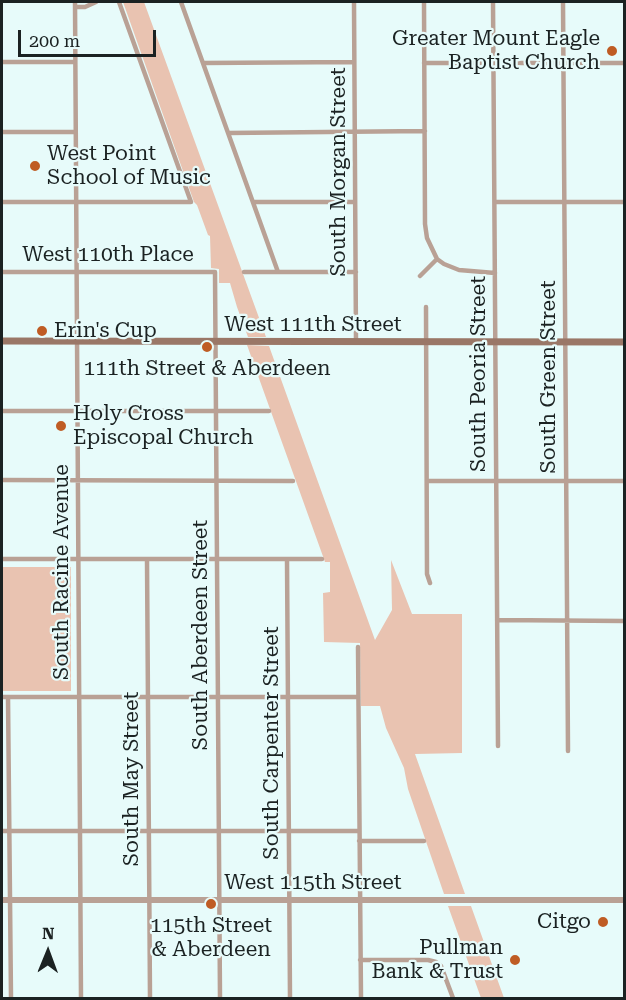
<!DOCTYPE html>
<html>
<head>
<meta charset="utf-8">
<style>
	body { margin:0 }
	#map { position:relative; width:626px; height:1000px; overflow:hidden; background:#e7fbfa; font-family:"Roboto Serif",serif }
	canvas { display:block }
	.frame { position:absolute; inset:0; border:3px solid #1b2222; pointer-events:none }
	.north { position:absolute; left:18px; top:922px; width:60px; height:60px; -webkit-text-stroke:4px #e7fbfa; paint-order:stroke; rotate:1deg; font-size:16px; font-weight:700; line-height:24px; text-align:center; color:#1b2222 }
	.north::after { content:''; display:block; margin:auto; width:21px; height:27px; background:#1b2222; clip-path:polygon(50% 0,100% 100%,50% 72%,0 100%) }
	.scale { position:absolute; left:18px; top:30px; width:138px; height:27px; box-sizing:border-box; border:3px solid #1b2222; border-top:0; padding-left:8px; font-size:18px; line-height:21px; white-space:nowrap; color:#1b2222; -webkit-text-stroke:4px #e7fbfa; paint-order:stroke }
</style>
</head>
<body>
<div id="map">
<canvas width="626" height="1000"></canvas>
<div class="frame"></div>
<div class="north">N</div>
<div class="scale">200 m</div>
</div>
<script>
const ctx = document.querySelector('canvas').getContext('2d');
ctx.lineJoin = 'round';
function paint(path, color) { ctx.fillStyle = color; ctx.fill(path, 'evenodd'); }
const toPath = rows => new Path2D(rows.map(r => 'M' + r).join(''));
function trace(path, color, width, dash) { ctx.strokeStyle = color; ctx.lineWidth = width; ctx.lineCap = dash ? 'butt' : 'round'; ctx.setLineDash(dash || []); ctx.stroke(path); }
function label(font, color, halo, rows, align = 'center') {
  ctx.font = font + ' "Roboto Serif",serif'; ctx.lineWidth = 4.5; ctx.setLineDash([]); ctx.textBaseline = 'middle'; ctx.strokeStyle = halo; ctx.fillStyle = color; for (const [text, x, y, turn = 0] of rows) {
    ctx.save(); ctx.translate(x, y); ctx.rotate((+turn || 0) * Math.PI / 180); ctx.textAlign = isNaN(turn) ? turn : align; if (halo) ctx.strokeText(text, 0, 0); ctx.fillText(text, 0, 0); ctx.restore();
  }
}
paint(toPath([
	[123,2,144,2,266,337,248,337,237,307,230,283,219,283,219,269,211,268,210,236,208,235,197,205,194,202],
	[247,345,269,346,375,640,392,610,391,560,412,614,462,614,462,753,415,754,465,894,444,894,408,789,404,768,386,728,380,706,361,706,360,643,324,642,323,593,330,592,330,562,325,562],
	[2,567,71,567,71,691,2,691],
	[448,906,471,906,504,998,481,998]
]), '#e9c3b1');
trace(toPath([
	[75,2,81,998],
	[181,2,278,272],
	[354,2,356,342],
	[424,2,425,224,427,238,437,259,444,264,459,270,495,273],
	[493,2,498,746],
	[563,2,568,751],
	[75,7,85,7,96,2],
	[2,62,75,62],
	[203,63,354,62],
	[424,63,624,63],
	[2,132,75,132],
	[228,133,425,131],
	[2,202,191,202,119,2],
	[253,202,355,202],
	[495,202,624,202],
	[2,272,215,272,220,998],
	[244,272,356,272],
	[420,276,437,259],
	[426,307,427,574,430,583],
	[2,411,269,411],
	[2,480,293,481],
	[427,481,624,481],
	[2,559,322,559],
	[147,559,150,998],
	[287,559,290,998],
	[497,620,624,621],
	[358,647,361,998],
	[2,697,358,697],
	[8,697,11,998],
	[2,831,359,831],
	[359,841,424,841],
	[360,960,428,960,436,962,441,966,453,998]
]), '#b9a195', 4.5);
trace(toPath([
	[2,900,624,900]
]), '#b9a195', 6);
trace(toPath([
	[2,341,624,342]
]), '#9a7767', 7);
for (const [x, y, r, color] of [
	[612,51,6,"#bf5c24"],
	[35,166,6,"#bf5c24"],
	[42,331,6,"#bf5c24"],
	[207,347,6,"#bf5c24"],
	[61,426,6,"#bf5c24"],
	[211,904,6,"#bf5c24"],
	[603,922,6,"#bf5c24"],
	[515,960,6,"#bf5c24"]
]) { const dot = new Path2D(); dot.arc(x, y, r, 0, 2 * Math.PI); ctx.fillStyle = color; ctx.fill(dot); trace(dot, '#e7fbfa', 2); }
label('21px', '#1b2222', '#e7fbfa', [
	["Greater Mount Eagle",600,39],
	["Baptist Church",600,63],
	["West Point",47,154,"left"],
	["School of Music",47,178,"left"],
	["Erin's Cup",54,331,"left"],
	["111th Street & Aberdeen",207,369,"center"],
	["Holy Cross",73,414,"left"],
	["Episcopal Church",73,438,"left"],
	["Citgo",591,922],
	["115th Street",211,926,"center"],
	["& Aberdeen",211,950,"center"],
	["Pullman",503,948],
	["Bank & Trust",503,972]
], 'right');
label('21px', '#1b2222', '#e7fbfa', [
	["South Morgan Street",339,172,-90],
	["West 110th Place",108,255],
	["West 111th Street",313,325],
	["South Peoria Street",479,374,-90],
	["South Green Street",549,377,-90],
	["South Racine Avenue",62,572,-90],
	["South Aberdeen Street",201,635,-90],
	["South Carpenter Street",272,743,-90],
	["South May Street",132,779,-90],
	["West 115th Street",313,883]
]);
</script>
</body>
</html>
